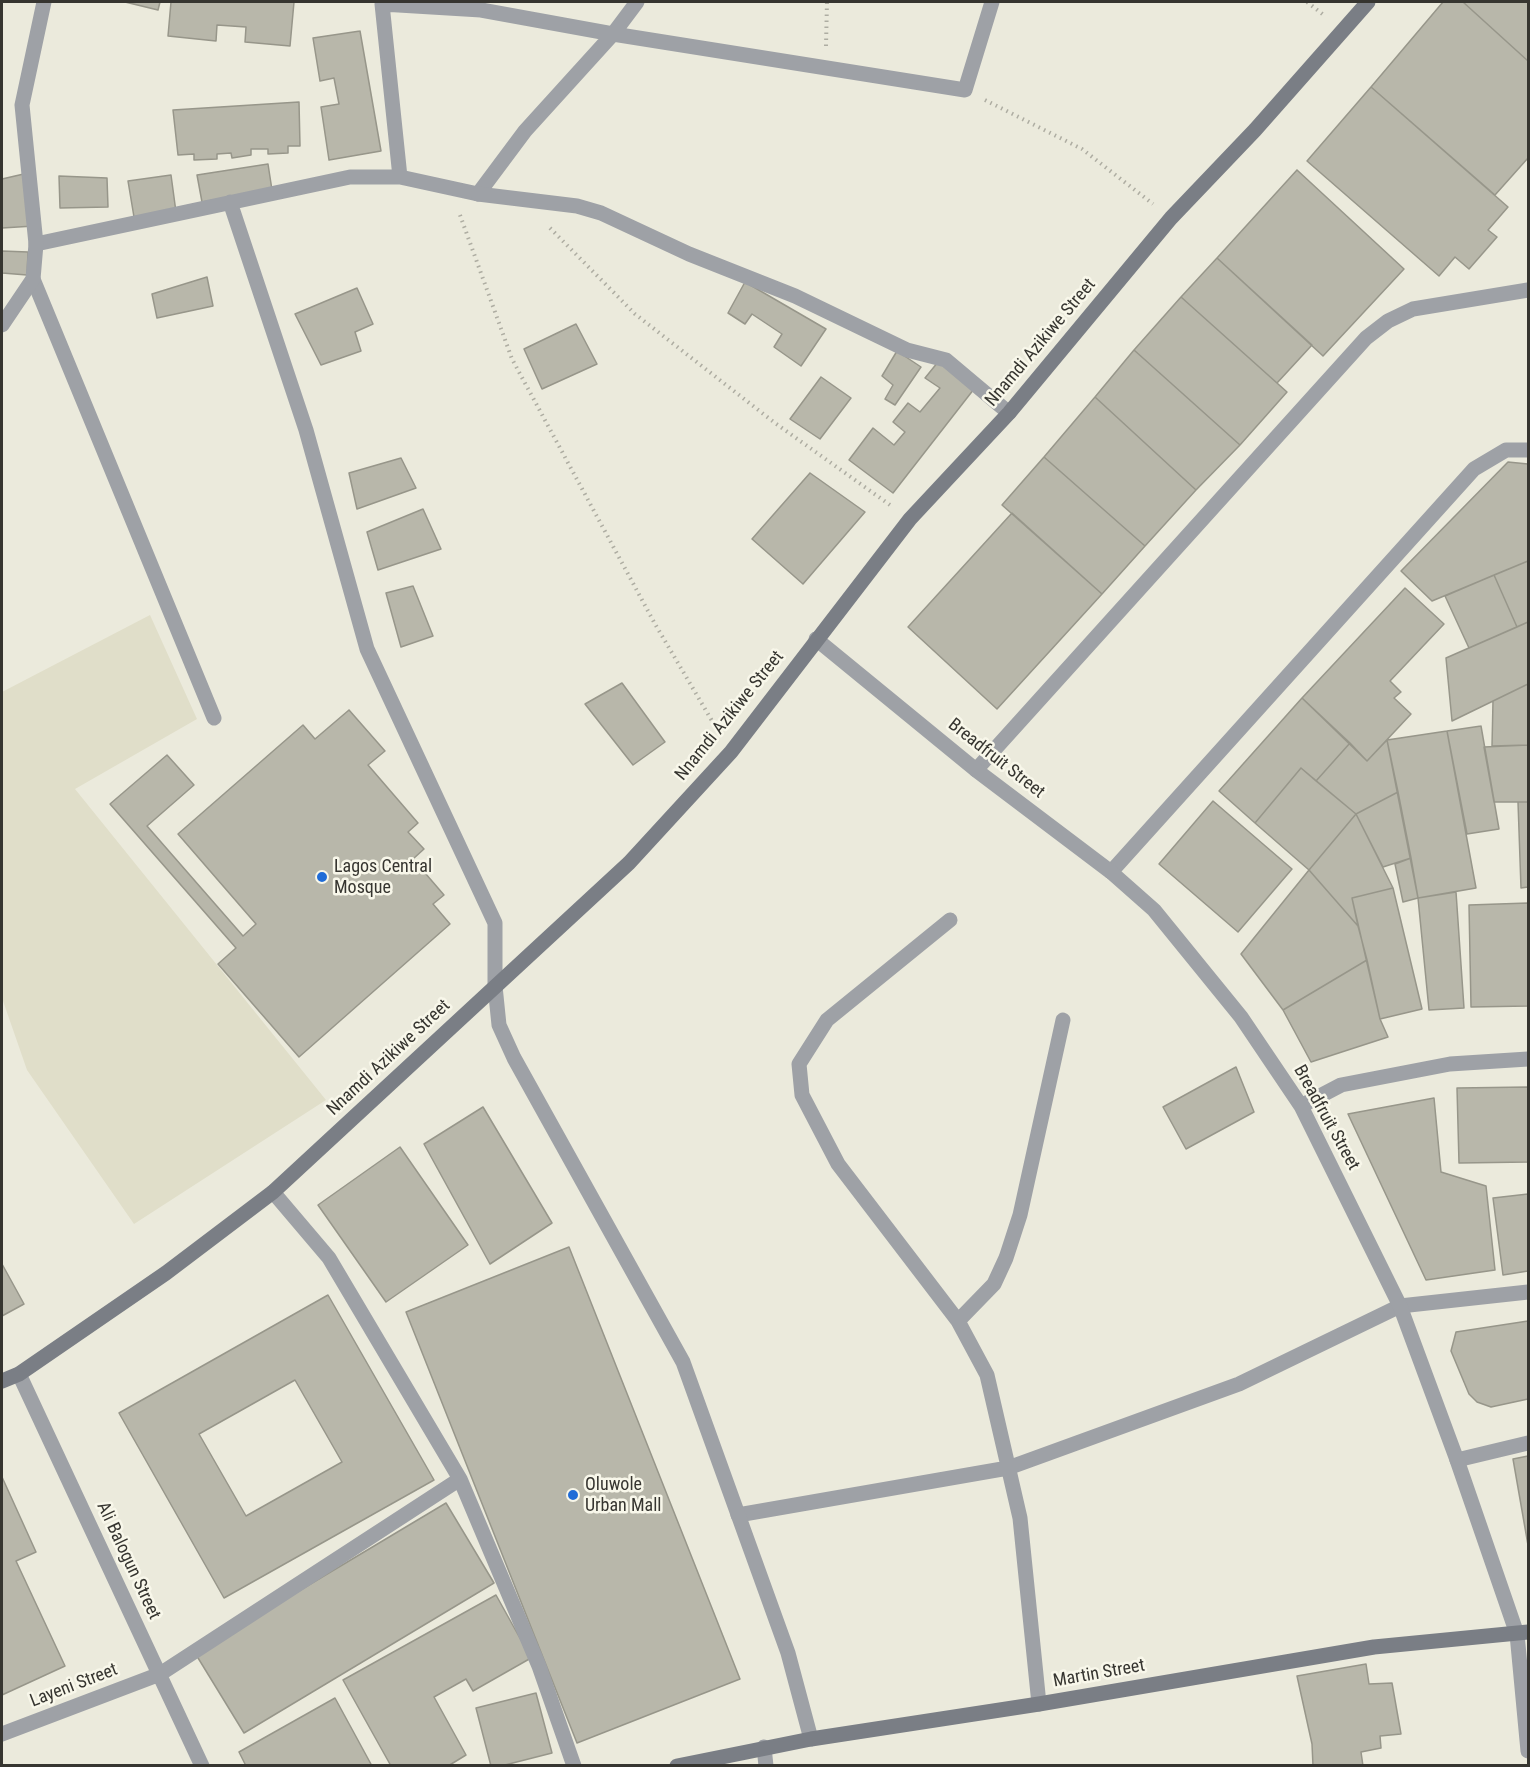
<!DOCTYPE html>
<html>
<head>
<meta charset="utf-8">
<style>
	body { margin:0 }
	#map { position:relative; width:1530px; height:1767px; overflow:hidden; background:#ebeadc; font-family:"Roboto Condensed",sans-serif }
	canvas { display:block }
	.frame { position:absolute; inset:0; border:3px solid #363530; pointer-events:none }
</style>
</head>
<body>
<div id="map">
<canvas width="1530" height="1767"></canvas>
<div class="frame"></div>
</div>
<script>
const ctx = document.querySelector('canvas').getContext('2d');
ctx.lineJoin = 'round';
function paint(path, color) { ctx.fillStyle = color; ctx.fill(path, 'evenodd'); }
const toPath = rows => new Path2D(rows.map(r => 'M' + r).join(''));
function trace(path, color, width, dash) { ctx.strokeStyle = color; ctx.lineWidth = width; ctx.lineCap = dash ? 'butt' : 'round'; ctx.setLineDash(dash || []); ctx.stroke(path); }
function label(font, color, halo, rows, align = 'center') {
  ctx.font = font + ' "Roboto Condensed",sans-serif'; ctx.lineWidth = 5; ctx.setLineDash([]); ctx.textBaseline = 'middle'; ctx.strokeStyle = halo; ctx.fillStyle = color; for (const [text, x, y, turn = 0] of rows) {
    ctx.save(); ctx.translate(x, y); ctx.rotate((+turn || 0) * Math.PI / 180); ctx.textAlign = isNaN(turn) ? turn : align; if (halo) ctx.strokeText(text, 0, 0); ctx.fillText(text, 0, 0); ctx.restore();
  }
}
paint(toPath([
	[150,615,197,719,75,789,326,1100,134,1224,27,1070,2,998,2,692]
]), '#e0dec9');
const building = toPath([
	[125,2,160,2,158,10,125,2],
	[171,2,294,2,290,46,245,42,246,27,217,25,216,41,168,36,171,2],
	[1443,2,1463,2,1528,61,1528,158,1495,195,1371,87,1443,2],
	[1463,2,1528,2,1528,61,1463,2],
	[360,31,381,151,329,160,321,107,339,104,334,78,320,81,313,38,360,31],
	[1371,87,1508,207,1488,230,1497,237,1469,269,1455,257,1439,276,1307,161,1371,87],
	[299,102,300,146,288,146,288,153,268,154,268,149,251,149,251,155,232,158,231,153,217,154,217,159,194,160,194,154,178,155,173,110,299,102],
	[268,164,272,190,202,202,197,175,268,164],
	[1297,170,1404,269,1323,356,1217,258,1297,170],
	[28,173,34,226,2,228,2,179,28,173],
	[171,175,176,212,134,217,128,181,171,175],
	[59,176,107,178,108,207,60,208,59,176],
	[2,251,28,252,27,275,2,273,2,251],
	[1217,258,1312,345,1277,383,1181,297,1217,258],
	[207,277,213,306,157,318,152,294,207,277],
	[745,282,826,329,801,366,774,347,782,334,752,314,745,324,728,313,745,282],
	[357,288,373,324,355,332,361,351,321,365,295,314,357,288],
	[1181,297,1287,392,1240,445,1134,350,1181,297],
	[576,324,597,364,542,389,524,349,576,324],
	[1134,350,1240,445,1196,490,1095,397,1134,350],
	[897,351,921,367,895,405,885,399,893,385,882,376,897,351],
	[938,362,974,389,893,493,849,460,873,428,894,445,905,432,893,422,908,403,920,412,940,388,925,378,938,362],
	[821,377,851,398,820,439,790,419,821,377],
	[1095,397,1196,490,1145,546,1044,457,1095,397],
	[1044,457,1145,546,1102,594,1002,505,1044,457],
	[401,458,416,488,357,509,349,473,401,458],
	[1508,462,1528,464,1528,561,1432,601,1401,571,1508,462],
	[810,473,865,512,803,584,752,539,810,473],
	[423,509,441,549,378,570,367,532,423,509],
	[1012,513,1102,594,997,709,908,627,1012,513],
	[1528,561,1528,622,1517,627,1494,575,1528,561],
	[1494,575,1517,627,1469,648,1445,596,1494,575],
	[413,586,433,636,401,647,386,593,413,586],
	[1405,588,1444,624,1390,681,1401,692,1394,698,1411,714,1367,761,1302,698,1405,588],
	[1528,622,1528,684,1452,721,1446,658,1528,622],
	[622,683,665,742,633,765,585,704,622,683],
	[1528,684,1528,745,1492,746,1493,701,1528,684],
	[1302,698,1350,743,1316,781,1301,768,1255,823,1219,791,1302,698],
	[349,710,385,751,368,765,418,823,408,832,424,849,413,859,444,895,433,904,450,924,299,1057,218,964,236,948,110,804,167,755,194,785,147,826,243,936,256,924,178,834,303,725,315,739,349,710],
	[1481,726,1499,829,1467,834,1447,731,1481,726],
	[1447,731,1476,888,1418,898,1387,740,1447,731],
	[1387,740,1398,792,1356,814,1316,781,1350,743,1367,761,1387,740],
	[1528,745,1528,802,1494,802,1484,747,1528,745],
	[1301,768,1356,814,1309,870,1255,823,1301,768],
	[1398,792,1411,858,1383,867,1356,814,1398,792],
	[1213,801,1292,869,1238,932,1159,864,1213,801],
	[1518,802,1528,802,1528,887,1521,888,1518,802],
	[1356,814,1393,888,1352,898,1358,926,1309,870,1356,814],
	[1411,858,1418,898,1403,902,1395,864,1411,858],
	[1309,870,1358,926,1367,960,1283,1010,1241,954,1309,870],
	[1393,888,1422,1009,1380,1019,1352,898,1393,888],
	[1456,892,1464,1008,1429,1010,1418,898,1456,892],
	[1528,903,1528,1006,1471,1007,1469,905,1528,903],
	[1367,960,1380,1019,1388,1037,1311,1062,1283,1010,1367,960],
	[1236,1067,1254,1112,1186,1149,1163,1107,1236,1067],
	[1528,1087,1528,1162,1459,1163,1457,1088,1528,1087],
	[1434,1098,1441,1172,1486,1186,1495,1270,1426,1280,1348,1114,1434,1098],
	[483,1107,552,1223,490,1264,424,1144,483,1107],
	[400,1147,468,1245,386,1302,318,1205,400,1147],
	[1528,1194,1528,1271,1503,1275,1493,1198,1528,1194],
	[569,1247,740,1679,577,1743,406,1312,569,1247],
	[2,1264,24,1304,2,1316,2,1264],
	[328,1295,434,1480,224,1598,119,1413,328,1295],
	[295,1380,342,1462,246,1516,199,1434,295,1380],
	[1528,1321,1528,1399,1491,1407,1477,1402,1469,1394,1451,1351,1456,1332,1528,1321],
	[1528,1456,1528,1545,1513,1459,1528,1456],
	[2,1477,36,1552,16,1561,65,1666,2,1695,2,1477],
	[446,1503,494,1583,244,1733,195,1653,446,1503],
	[496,1595,531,1658,473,1691,466,1679,434,1697,466,1755,448,1766,391,1766,343,1680,496,1595],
	[1366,1664,1369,1684,1392,1683,1401,1734,1380,1736,1381,1748,1361,1752,1363,1766,1313,1766,1312,1744,1297,1676,1366,1664],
	[536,1693,552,1753,501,1766,491,1766,476,1708,536,1693],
	[335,1698,372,1766,246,1766,239,1752,335,1698]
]);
paint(building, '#b8b7aa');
trace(building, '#97968a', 1.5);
trace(toPath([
	[1307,2,1325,16],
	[826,46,827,2],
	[985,100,1082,149,1153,204],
	[460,215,512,359,655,624,718,731],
	[550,228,635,314,775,423,890,505]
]), '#aeada2', 4, [1.5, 4.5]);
trace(toPath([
	[400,177,382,4,481,10,613,34,965,90,992,2],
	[230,202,306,430,367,649,495,923,495,986],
	[36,244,350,177,400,177,478,194,525,131,613,34,637,2],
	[33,279,214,718],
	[976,770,1366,338,1388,321,1413,309,1528,290],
	[1111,872,1474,469,1506,450,1528,450],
	[950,920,827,1020,799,1064,802,1095,838,1164,958,1321,987,1375,1020,1518,1039,1704],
	[958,1321,994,1284,1006,1258,1020,1215,1063,1020],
	[1457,1460,1528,1443],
	[738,1515,1008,1468,1239,1384,1400,1306,1528,1292]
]), '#9ea1a6', 15);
trace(toPath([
	[478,194,577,206,601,213,689,254,795,296,907,350,946,360,1009,413],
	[2,325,33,279,36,244,22,105,44,2],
	[816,639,976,770,1111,872,1154,910,1241,1017,1301,1106,1400,1306,1457,1460,1517,1634,1528,1751],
	[495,986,499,1025,514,1058,683,1362,788,1653,811,1739],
	[1301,1106,1341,1085,1450,1064,1528,1059],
	[273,1192,329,1258,460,1479,539,1666,574,1766],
	[19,1374,202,1766],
	[2,1734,160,1674,460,1479],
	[764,1747,766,1766]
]), '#9ea1a6', 15);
trace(toPath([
	[2,1381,19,1374,166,1273,273,1192,629,863,731,752,910,519,1009,413,1171,218,1255,130,1368,2],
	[677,1766,811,1739,1039,1704,1374,1647,1528,1632]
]), '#7a7e85', 15);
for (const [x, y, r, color] of [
	[322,877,6,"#206cd7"],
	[573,1495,6,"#206cd7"]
]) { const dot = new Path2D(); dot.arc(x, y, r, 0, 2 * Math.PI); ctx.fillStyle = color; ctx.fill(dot); trace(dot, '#f8f7ea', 2); }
label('18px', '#363530', '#f8f7ea', [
	["Nnamdi Azikiwe Street",1041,343,-50],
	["Nnamdi Azikiwe Street",730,716,-51],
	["Breadfruit Street",996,759,38],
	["Nnamdi Azikiwe Street",389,1058,-43],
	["Breadfruit Street",1326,1118,61],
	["Ali Balogun Street",128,1561,65],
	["Martin Street",1099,1674,-10],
	["Layeni Street",74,1686,-21]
]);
label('18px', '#363530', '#f8f7ea', [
	["Lagos Central",334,867],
	["Mosque",334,888],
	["Oluwole",585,1485],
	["Urban Mall",585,1506]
], 'left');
</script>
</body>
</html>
